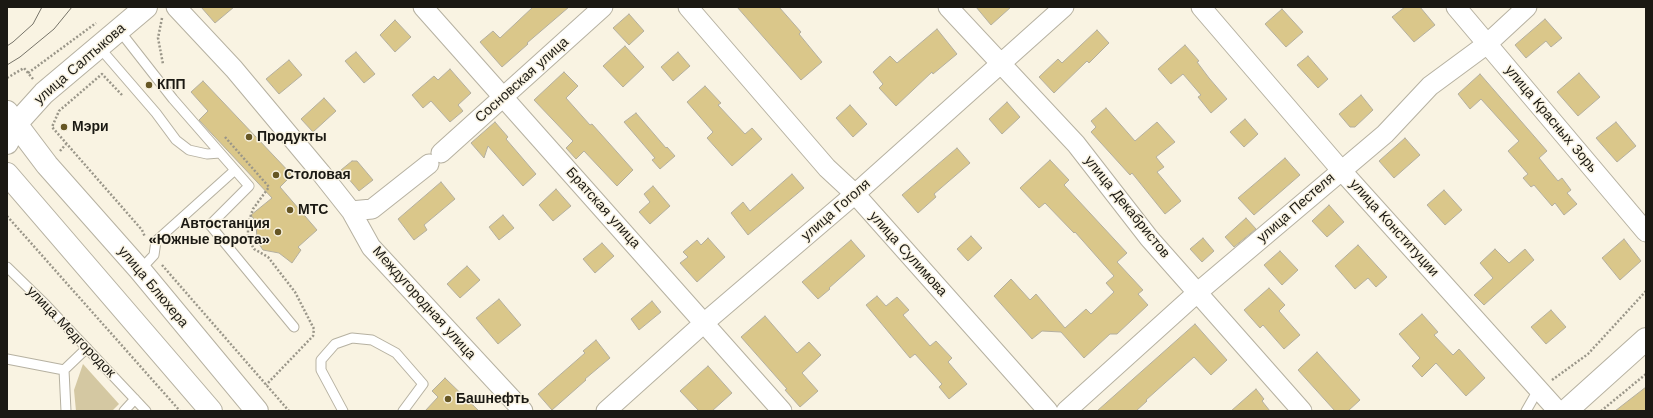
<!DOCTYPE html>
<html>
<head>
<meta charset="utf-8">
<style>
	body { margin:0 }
	#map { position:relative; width:1653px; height:418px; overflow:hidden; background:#f9f3e2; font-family:"Work Sans",sans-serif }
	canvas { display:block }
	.frame { position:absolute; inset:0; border:8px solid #1b1913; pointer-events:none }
</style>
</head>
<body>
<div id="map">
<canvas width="1653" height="418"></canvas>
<div class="frame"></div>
</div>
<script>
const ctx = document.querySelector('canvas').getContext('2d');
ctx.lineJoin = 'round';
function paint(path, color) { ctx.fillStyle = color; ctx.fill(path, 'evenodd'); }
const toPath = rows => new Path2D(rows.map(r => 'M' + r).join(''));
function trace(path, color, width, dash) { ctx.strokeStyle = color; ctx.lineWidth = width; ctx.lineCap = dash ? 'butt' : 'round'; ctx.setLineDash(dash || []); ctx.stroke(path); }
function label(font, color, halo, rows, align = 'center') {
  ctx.font = font + ' "Work Sans",sans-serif'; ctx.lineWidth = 3; ctx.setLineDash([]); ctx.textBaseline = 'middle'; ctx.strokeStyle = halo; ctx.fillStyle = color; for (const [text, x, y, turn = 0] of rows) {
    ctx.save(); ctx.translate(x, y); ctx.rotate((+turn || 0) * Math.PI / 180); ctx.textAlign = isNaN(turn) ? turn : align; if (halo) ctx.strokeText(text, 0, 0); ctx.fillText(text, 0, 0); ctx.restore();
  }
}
paint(toPath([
	[83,364,119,404,112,411,76,411,74,390]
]), '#d4c8a2');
const building = toPath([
	[201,7,234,7,215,23,201,7],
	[533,7,569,7,527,43,528,44,502,67,480,42,493,31,500,38,533,7],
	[737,7,779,7,801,32,799,34,822,62,801,80,737,7],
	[976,7,1011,7,991,25,976,7],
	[1405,7,1420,7,1435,25,1414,42,1392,17,1405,7],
	[1282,9,1303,32,1286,47,1265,24,1282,9],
	[629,14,644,31,629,45,613,28,629,14],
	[1545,19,1562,38,1551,47,1546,41,1526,58,1515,45,1545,19],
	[395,20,411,37,395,52,380,35,395,20],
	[937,29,957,54,933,74,932,72,896,106,879,88,883,84,873,72,890,56,897,63,937,29],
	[1097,30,1109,43,1089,63,1087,61,1054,93,1039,77,1058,59,1062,63,1097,30],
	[1185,45,1199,61,1197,62,1209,78,1227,99,1211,113,1198,97,1201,95,1183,74,1171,84,1158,69,1185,45],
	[625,46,644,67,623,87,603,66,625,46],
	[356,52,375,74,364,83,345,61,356,52],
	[678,52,690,66,673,81,661,67,678,52],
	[1308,56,1328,79,1318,88,1297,65,1308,56],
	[289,60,302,75,279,94,266,79,289,60],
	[450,69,471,93,458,105,463,111,450,122,431,101,423,108,412,95,434,76,438,80,450,69],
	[564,72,578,86,566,98,590,125,592,124,633,170,617,186,584,151,576,159,566,148,573,141,534,100,564,72],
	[1579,73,1600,97,1578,116,1557,92,1579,73],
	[1480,74,1547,151,1539,158,1558,181,1562,178,1571,190,1567,193,1577,204,1564,215,1555,203,1552,206,1534,185,1531,187,1523,178,1528,174,1508,151,1519,141,1481,99,1470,109,1458,94,1480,74],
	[203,81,292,175,280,187,317,230,298,247,301,250,292,263,279,253,263,250,257,241,256,222,251,215,272,198,199,120,208,111,191,92,203,81],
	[705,86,721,103,718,105,745,134,752,128,762,139,732,166,707,138,713,132,687,102,705,86],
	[1361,95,1373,110,1355,127,1350,127,1339,114,1361,95],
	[324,98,336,111,313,132,301,119,324,98],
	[1007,102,1020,117,1002,134,989,119,1007,102],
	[850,105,867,124,853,137,836,118,850,105],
	[1106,108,1135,141,1157,122,1175,142,1156,157,1164,167,1157,172,1181,201,1165,214,1132,173,1130,175,1091,132,1096,127,1091,121,1106,108],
	[636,113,666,148,667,147,675,156,660,169,652,160,655,158,624,122,636,113],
	[1245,119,1258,134,1244,147,1230,132,1245,119],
	[495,122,508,137,506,139,536,174,523,186,488,146,484,158,471,143,495,122],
	[1616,122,1636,146,1617,162,1596,138,1616,122],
	[1405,138,1420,155,1394,178,1379,161,1405,138],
	[957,148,970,163,934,194,936,197,918,213,902,195,957,148],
	[1285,158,1300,175,1254,215,1238,198,1285,158],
	[1050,160,1069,180,1064,185,1127,253,1117,262,1143,290,1138,294,1148,305,1117,334,1110,334,1084,358,1061,332,1042,331,1032,339,994,296,1011,279,1030,300,1036,294,1065,328,1086,309,1091,314,1114,292,1106,283,1114,276,1075,232,1074,233,1045,203,1039,208,1020,188,1050,160],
	[352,161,357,161,373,180,359,191,341,170,352,161],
	[792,174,804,188,748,235,731,213,743,202,750,211,792,174],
	[441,182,455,199,424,225,427,230,414,240,398,219,441,182],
	[653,186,670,206,650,224,639,212,650,202,644,194,653,186],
	[556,189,571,206,553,221,539,205,556,189],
	[1444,190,1462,210,1445,225,1427,205,1444,190],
	[1329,205,1344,222,1327,237,1312,221,1329,205],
	[503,215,514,228,499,240,489,227,503,215],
	[1246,218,1256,229,1234,247,1225,237,1246,218],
	[971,236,982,248,968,261,957,249,971,236],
	[708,238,725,257,697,282,680,263,688,257,683,252,697,240,701,245,708,238],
	[1203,238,1214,251,1202,262,1190,249,1203,238],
	[1624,239,1641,261,1620,280,1602,258,1624,239],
	[851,240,865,256,829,288,830,289,818,299,802,282,851,240],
	[602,243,614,256,595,273,583,259,602,243],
	[1358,245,1387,277,1376,287,1368,278,1355,289,1335,266,1358,245],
	[1495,249,1509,263,1525,249,1534,260,1484,305,1474,295,1493,278,1480,263,1495,249],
	[1280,251,1298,270,1282,285,1264,265,1280,251],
	[467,266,480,280,460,298,447,284,467,266],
	[1269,288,1285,305,1279,311,1300,335,1284,349,1263,325,1260,328,1244,310,1269,288],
	[877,296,886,306,897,297,909,310,903,315,930,346,936,341,952,358,948,362,967,384,949,399,939,387,942,384,915,354,910,358,866,305,877,296],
	[499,299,521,325,498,344,476,318,499,299],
	[652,301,661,312,639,330,631,319,652,301],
	[1551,310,1566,327,1546,344,1531,327,1551,310],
	[1422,314,1438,332,1434,335,1453,355,1459,349,1485,378,1466,396,1436,363,1422,377,1412,366,1420,358,1399,334,1422,314],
	[765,316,797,353,809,342,821,355,802,373,818,391,800,407,785,390,787,389,741,337,765,316],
	[1195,324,1227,360,1211,375,1194,357,1146,400,1147,401,1136,411,1097,411,1195,324],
	[596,340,610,358,585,379,586,380,552,410,538,394,585,353,583,351,596,340],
	[1317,352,1360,400,1348,411,1335,411,1298,370,1317,352],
	[708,366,732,393,712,411,699,411,680,391,708,366],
	[445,378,479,411,425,411,438,397,432,391,445,378],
	[1646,387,1646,411,1615,411,1646,387],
	[1256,389,1264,399,1262,401,1270,411,1231,411,1256,389]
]);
paint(building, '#dac78a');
trace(building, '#b4af9f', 1);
const service = toPath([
	[119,30,173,99,249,186,210,225,294,327],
	[99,47,156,113,176,140,189,150,207,154,220,153],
	[7,267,46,305,146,411],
	[140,270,154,255,156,241,235,170],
	[7,359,64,370,66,411],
	[64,370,87,348],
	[124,411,135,399],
	[343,411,321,370,321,360,335,344,352,338,372,340,396,353,423,384,403,411],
	[1526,411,1538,390]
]);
const minor = toPath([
	[176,7,234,69,321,173,351,211,371,247,523,411],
	[423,7,782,411],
	[688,7,827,168,855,194,1048,411],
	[948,7,1076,144,1149,238,1302,411],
	[1201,7,1341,170,1558,411],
	[1456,7,1646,232],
	[441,153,603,7],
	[351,211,372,209,429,164],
	[606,411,704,323,855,194,1064,7],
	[1066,411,1198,292,1385,134,1430,86,1487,44,1527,7]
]);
const tertiary = toPath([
	[1566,411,1646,339]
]);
const secondary = toPath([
	[16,124,44,93,146,7]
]);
const primary = toPath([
	[7,112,47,165,140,270,257,411],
	[7,143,16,124],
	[7,174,211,411]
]);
trace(service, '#b6b1a1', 11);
trace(minor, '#b6b1a1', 21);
trace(tertiary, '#b6b1a1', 24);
trace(secondary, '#b6b1a1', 24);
trace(primary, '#b6b1a1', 24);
trace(toPath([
	[162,18,158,38,163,64],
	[28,73,96,23],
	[7,78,24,68,33,79],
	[122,95,102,74,59,111,52,127,142,230,145,237],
	[225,137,269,187,253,209,248,224,248,238,254,249,268,257,295,292,314,329,313,336,266,385],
	[60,151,66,144],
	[7,216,180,411],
	[162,265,289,411],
	[1552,380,1588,354,1646,291],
	[1601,411,1646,374]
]), '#9a9689', 2.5, [2, 2]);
trace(service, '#fff', 9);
trace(minor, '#fff', 19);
trace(tertiary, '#fff', 22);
trace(secondary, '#fff', 22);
trace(primary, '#fff', 22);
trace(toPath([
	[7,46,13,42,33,24,42,7],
	[7,65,20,57,54,29,72,7]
]), '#767368', 1);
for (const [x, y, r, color] of [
	[149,85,4,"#665624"],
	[64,127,4,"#665624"],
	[249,137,4,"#665624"],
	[276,175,4,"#665624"],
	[290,210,4,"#665624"],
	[278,232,4,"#665624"],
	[448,399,4,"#665624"]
]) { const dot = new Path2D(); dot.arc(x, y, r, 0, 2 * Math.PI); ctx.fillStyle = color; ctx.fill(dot); trace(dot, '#f9f3e2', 1.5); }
label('14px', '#1b1913', '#f9f3e2', [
	["улица Салтыкова",80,64,-41],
	["Сосновская улица",522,80,-42],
	["улица Красных Зорь",1551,119,50],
	["улица Декабристов",1127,207,51],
	["Братская улица",603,208,48],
	["улица Пестеля",1296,208,-41],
	["улица Гоголя",836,210,-41],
	["улица Конституции",1394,228,48],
	["улица Сулимова",908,254,48],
	["улица Блюхера",153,287,50],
	["Междугородная улица",424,303,48],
	["улица Медгородок",71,332,46]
]);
label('bold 14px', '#1b1913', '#f9f3e2', [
	["КПП",157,85],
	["Мэри",72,127],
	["Продукты",257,137],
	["Столовая",284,175],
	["МТС",298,210],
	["Автостанция",270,224,"right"],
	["«Южные ворота»",270,240,"right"],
	["Башнефть",456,399]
], 'left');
</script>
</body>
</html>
